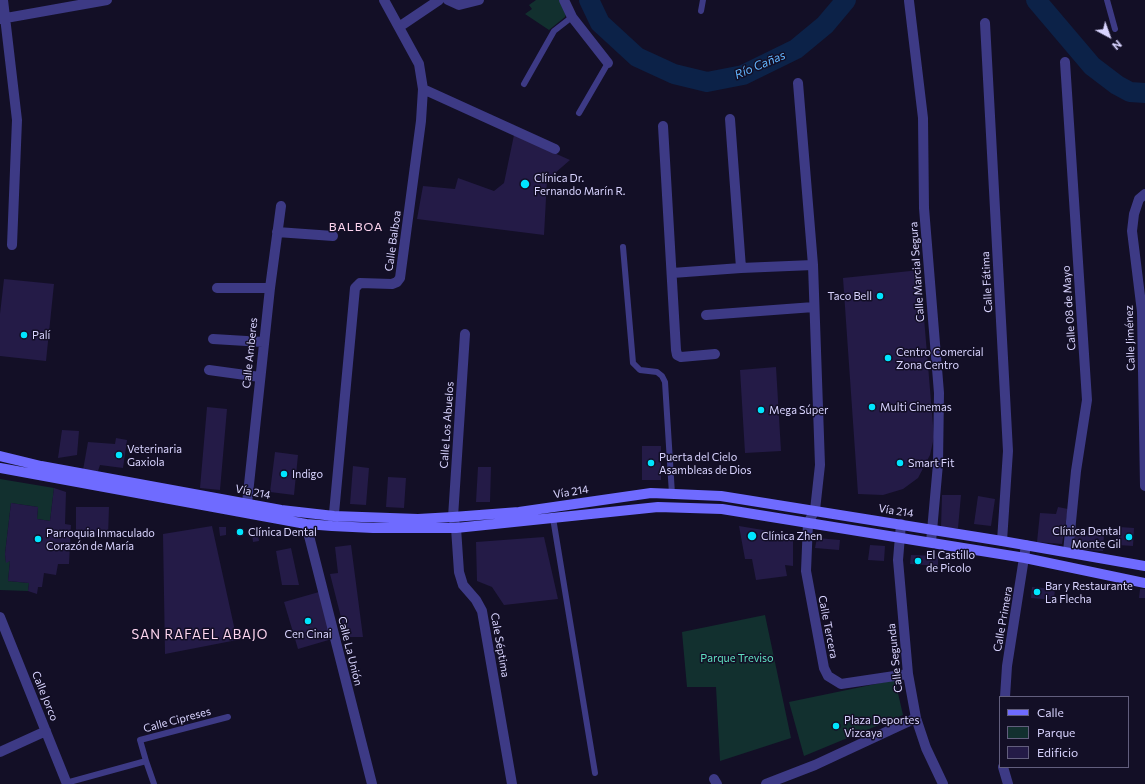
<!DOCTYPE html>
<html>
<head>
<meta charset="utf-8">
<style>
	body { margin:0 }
	#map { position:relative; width:1145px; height:784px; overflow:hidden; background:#130f26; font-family:Commissioner,sans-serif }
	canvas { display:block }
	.legend { position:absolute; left:999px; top:696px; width:130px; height:72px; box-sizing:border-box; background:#130f26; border:1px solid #625e7d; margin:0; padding:5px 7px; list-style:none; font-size:12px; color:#d9d4ff }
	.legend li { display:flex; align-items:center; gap:8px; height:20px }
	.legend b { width:20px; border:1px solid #625e7d }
	.north { position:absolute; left:1089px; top:16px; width:40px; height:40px; -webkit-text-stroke:3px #130f26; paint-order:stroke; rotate:139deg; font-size:11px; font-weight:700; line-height:16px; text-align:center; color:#d9d4ff }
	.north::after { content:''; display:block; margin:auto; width:14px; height:18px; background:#d9d4ff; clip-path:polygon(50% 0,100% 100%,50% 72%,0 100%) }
</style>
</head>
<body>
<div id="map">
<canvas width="1145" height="784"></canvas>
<ul class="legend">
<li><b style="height:5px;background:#6f6bff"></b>Calle</li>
<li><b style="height:11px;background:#12302f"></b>Parque</li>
<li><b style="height:11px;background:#241b47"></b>Edificio</li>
</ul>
<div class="north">N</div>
</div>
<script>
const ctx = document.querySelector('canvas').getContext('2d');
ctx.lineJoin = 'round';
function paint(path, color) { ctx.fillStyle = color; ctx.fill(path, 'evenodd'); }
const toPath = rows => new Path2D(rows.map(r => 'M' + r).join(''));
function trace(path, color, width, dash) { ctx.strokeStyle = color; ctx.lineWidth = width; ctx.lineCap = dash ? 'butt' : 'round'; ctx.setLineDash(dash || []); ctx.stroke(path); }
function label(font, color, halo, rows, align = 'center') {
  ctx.font = font + ' Commissioner,sans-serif'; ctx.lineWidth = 3; ctx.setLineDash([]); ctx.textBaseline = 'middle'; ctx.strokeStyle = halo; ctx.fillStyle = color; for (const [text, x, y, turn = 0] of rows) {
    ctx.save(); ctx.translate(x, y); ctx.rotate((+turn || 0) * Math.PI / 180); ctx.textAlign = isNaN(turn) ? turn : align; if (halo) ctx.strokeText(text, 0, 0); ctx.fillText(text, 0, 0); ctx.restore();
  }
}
paint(toPath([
	[536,0,560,0,566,14,565,17,549,30,525,14,532,9,529,5],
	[0,479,54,488,50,521,37,519,38,507,11,503,5,554,6,562,10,561,8,581,29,583,28,591,0,590],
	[765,615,791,738,720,761,716,687,687,687,682,632],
	[895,680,903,715,804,756,789,702]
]), '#12302f');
trace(toPath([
	[589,0,600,23,637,57,674,74,707,82,743,75,796,49,825,25,846,0],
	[1036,0,1092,66,1117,85,1130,92,1145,93]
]), '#0c2248', 20);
paint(toPath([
	[514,135,570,160,547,180,544,235,417,219,423,186,455,189,458,178,494,191,504,183],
	[920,270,934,437,930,455,918,478,903,489,883,495,858,494,843,278],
	[4,279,54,284,46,361,0,356,0,314],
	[776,367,781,451,745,453,740,370],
	[207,407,227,409,220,490,200,488],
	[62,430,79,431,77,455,58,458],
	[116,438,127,440,123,468,100,465,98,471,83,470,88,442,115,444],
	[642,446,661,446,661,480,642,480],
	[275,452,298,455,294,495,270,492],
	[353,466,369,468,366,505,350,504],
	[478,467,491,467,490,502,476,502],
	[388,477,406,478,404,508,386,507],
	[54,488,66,492,65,524,71,525,69,564,58,564,56,575,44,573,42,587,38,587,37,594,28,591,29,583,8,581,10,561,6,563,5,554,11,503,38,507,37,519,50,521],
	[942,495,961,495,958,528,941,528],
	[978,496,995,499,991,526,974,524],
	[76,507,109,507,108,536,76,536],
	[1058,507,1068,509,1062,544,1037,542,1040,513,1056,514],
	[212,526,237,640,165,654,163,534],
	[739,526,793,535,793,566,785,565,787,576,756,580,752,559,745,559],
	[219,527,226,527,226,535,220,536],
	[1119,527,1134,528,1133,546,1118,545],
	[236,529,244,529,244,535,238,537],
	[1072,532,1104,534,1103,551,1070,549],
	[258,534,259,541,253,542,252,535],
	[544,537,558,599,504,605,492,587,477,581,476,542],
	[817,538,840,540,839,550,815,548],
	[351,545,363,637,346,637,330,574,338,573,335,547],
	[870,545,885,546,884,561,868,560],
	[291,548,299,585,282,585,276,551],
	[911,555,938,556,938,566,910,564],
	[1032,587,1055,589,1054,600,1031,598],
	[1140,589,1145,589,1145,598,1139,598],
	[319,592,332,639,298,649,284,602]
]), '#241b47');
trace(toPath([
	[1107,0,1115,29],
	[701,11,703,0],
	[524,84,554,31,572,17],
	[579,113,608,63],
	[623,247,633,363,640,370,657,372,662,376,665,382,672,494],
	[553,518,595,773],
	[146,761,154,784],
	[66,783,146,761,140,740,228,717]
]), '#3d3a85', 6);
trace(toPath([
	[3,0,17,120,12,245],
	[448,0,459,5,479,0],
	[564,0,572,17,608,63],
	[909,1,923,118,924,208,939,393,938,464,931,542],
	[0,19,107,0],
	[985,23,1008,451,1002,541],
	[399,27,439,0],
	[1065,62,1087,400,1076,471,1068,552],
	[798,83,813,265,820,465,815,510,808,523,806,571,824,668,828,676,841,684,908,674],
	[423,89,555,149],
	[730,119,741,268],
	[663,126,676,350,677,355,681,357,715,354],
	[1145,194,1139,199,1134,214,1132,231,1142,312,1145,486],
	[277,232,333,236],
	[672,273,741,268,813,265],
	[217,288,270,288],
	[706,315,814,307],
	[465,334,453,517,456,528,459,572,463,585,476,600,482,611,512,784],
	[213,339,263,342],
	[209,370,260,377],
	[247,503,270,288,281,206],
	[306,524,372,784],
	[333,524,355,288,360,283,392,284,397,282,400,278,421,121,423,89,419,64,384,0],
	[901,524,898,560,908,674,916,718,926,748,943,784],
	[0,617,67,784],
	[1005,697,1007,666,1026,545],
	[0,752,46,731],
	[1003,767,1008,784],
	[714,779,717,784],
	[766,784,815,765,916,718]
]), '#3d3a85', 10);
trace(toPath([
	[0,456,41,466,281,510,334,516,418,519,453,517,519,512,651,493,721,496,1002,541,1145,566],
	[0,468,306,524,332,526,373,528,456,528,658,507,722,509,1025,558,1145,583]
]), '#6f6bff', 10);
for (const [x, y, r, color] of [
	[525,184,5,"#00e5ff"],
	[880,296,4,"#00e5ff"],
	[24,335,4,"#00e5ff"],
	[888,358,4,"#00e5ff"],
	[872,407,4,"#00e5ff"],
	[761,410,4,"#00e5ff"],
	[119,455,4,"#00e5ff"],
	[651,463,4,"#00e5ff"],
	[900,463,4,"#00e5ff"],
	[284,474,4,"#00e5ff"],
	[240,532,4,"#00e5ff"],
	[752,536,5,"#00e5ff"],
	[1129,537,4,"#00e5ff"],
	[38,539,4,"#00e5ff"],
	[918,561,4,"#00e5ff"],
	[1037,592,4,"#00e5ff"],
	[308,621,4,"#00e5ff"],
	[836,726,4,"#00e5ff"]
]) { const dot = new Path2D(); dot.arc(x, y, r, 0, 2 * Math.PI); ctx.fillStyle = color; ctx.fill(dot); trace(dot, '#130f26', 1.5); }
label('11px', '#d9d4ff', '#130f26', [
	["Clínica Dr.",534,178],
	["Fernando Marín R.",534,191],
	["Taco Bell",872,296,"right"],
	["Palí",32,335],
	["Centro Comercial",896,352],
	["Zona Centro",896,365],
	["Multi Cinemas",880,407],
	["Mega Súper",769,410],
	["Veterinaria",127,449],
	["Gaxiola",127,462],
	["Puerta del Cielo",659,457],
	["Asambleas de Dios",659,470],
	["Smart Fit",908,463],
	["Indigo",292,474],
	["Clínica Dental",1121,531,"right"],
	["Monte Gil",1121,544,"right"],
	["Clínica Dental",248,532],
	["Parroquia Inmaculado",46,533],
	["Corazón de María",46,546],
	["Clínica Zhen",761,536],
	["El Castillo",926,555],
	["de Picolo",926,568],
	["Bar y Restaurante",1045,586],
	["La Flecha",1045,599],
	["Cen Cinai",308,634,"center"],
	["Plaza Deportes",844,720],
	["Vizcaya",844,733]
], 'left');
label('11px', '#d9d4ff', '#130f26', [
	["Calle Balboa",393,241,-82],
	["Calle Marcial Segura",917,272,-94],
	["Calle Fátima",987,282,-93],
	["Calle 08 de Mayo",1069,308,-94],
	["Calle Jiménez",1130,338,-92],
	["Calle Amberes",250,353,-84],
	["Calle Los Abuelos",447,425,-86],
	["Vía 214",253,492,11],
	["Vía 214",571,492,-9],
	["Vía 214",896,511,9],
	["Calle Primera",1003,619,-80],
	["Calle Tercera",828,627,79],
	["Cale Séptima",500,645,80],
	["Calle La Unión",350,651,76],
	["Calle Segunda",895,658,-96],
	["Calle Jorco",45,696,68],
	["Calle Cipreses",177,720,-15]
]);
label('11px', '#5fe0c0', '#130f26', [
	["Parque Treviso",737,658]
]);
label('italic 12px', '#62b6ff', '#130f26', [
	["Río Cañas",760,65,-23]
]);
ctx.letterSpacing = '1px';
label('12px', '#ffd6f0', '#130f26', [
	["BALBOA",356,227]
]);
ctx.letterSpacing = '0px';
ctx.letterSpacing = '1px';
label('13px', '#ffd6f0', '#130f26', [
	["SAN RAFAEL ABAJO",200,635]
]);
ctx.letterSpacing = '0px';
</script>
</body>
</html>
